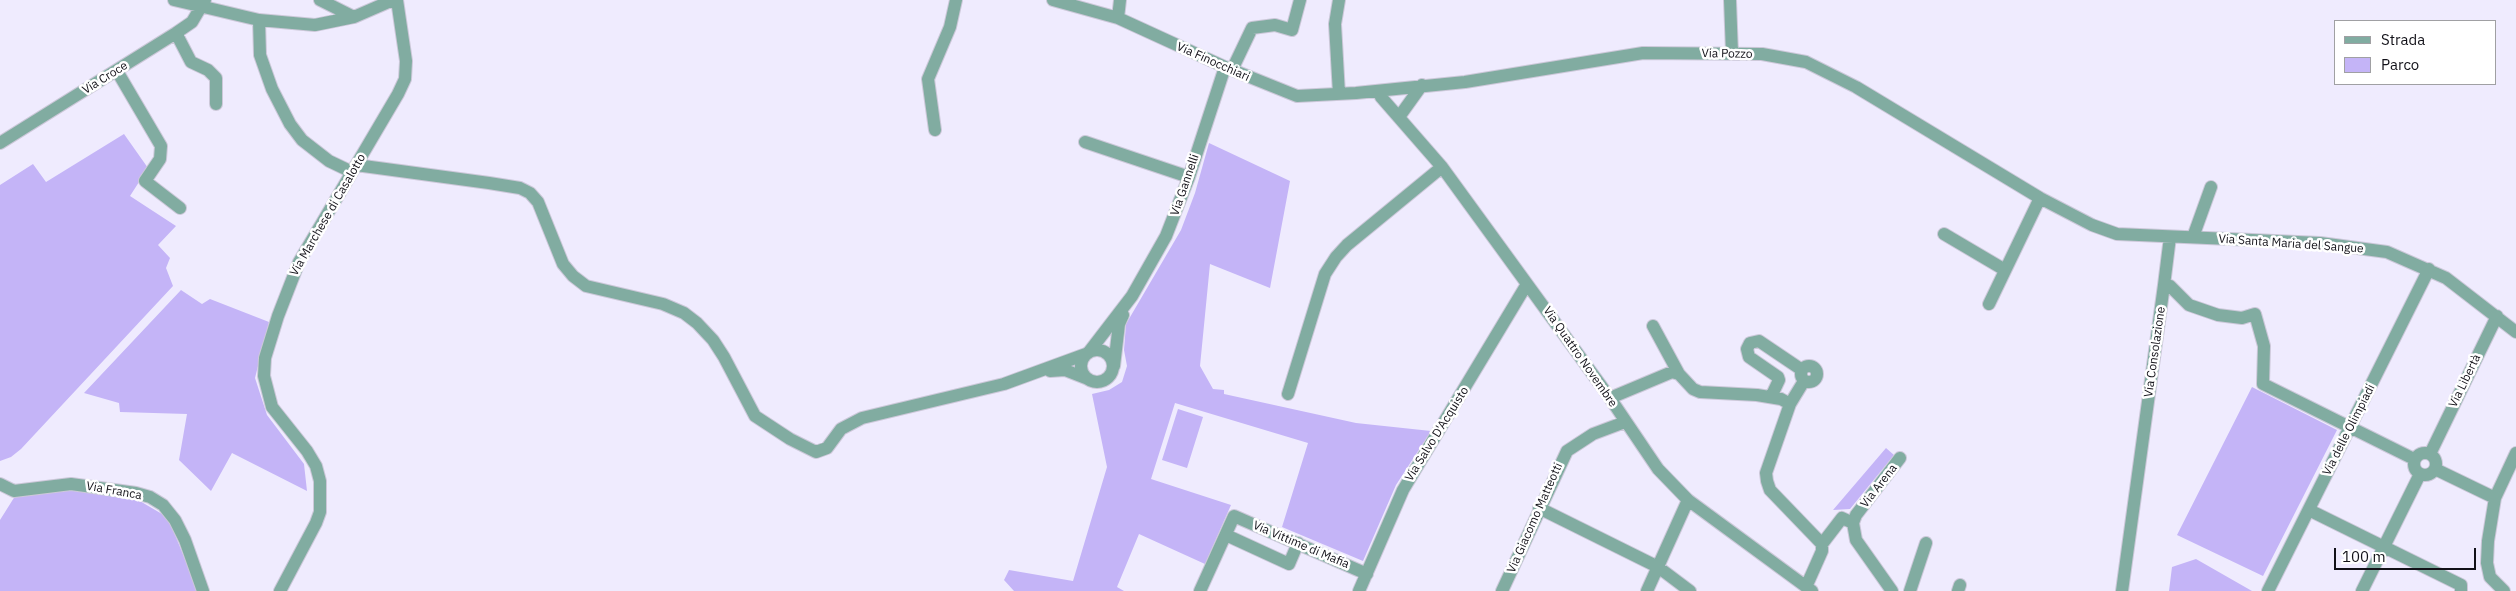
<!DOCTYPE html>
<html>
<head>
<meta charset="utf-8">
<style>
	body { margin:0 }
	#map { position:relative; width:2516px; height:591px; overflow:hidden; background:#efebfe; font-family:"IBM Plex Sans",sans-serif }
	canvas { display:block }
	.legend { position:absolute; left:2334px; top:20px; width:162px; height:65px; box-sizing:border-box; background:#fff; border:1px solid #a0a0a3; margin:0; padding:6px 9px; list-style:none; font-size:15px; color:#121118 }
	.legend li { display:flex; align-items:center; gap:10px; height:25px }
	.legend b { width:25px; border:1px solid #a0a0a3 }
	.scale { position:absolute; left:2334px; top:548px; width:142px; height:22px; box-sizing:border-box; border:2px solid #121118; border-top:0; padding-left:6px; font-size:15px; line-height:18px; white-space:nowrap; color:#121118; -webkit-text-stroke:4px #fff; paint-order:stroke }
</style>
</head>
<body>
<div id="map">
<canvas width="2516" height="591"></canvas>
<ul class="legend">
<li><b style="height:6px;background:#81aca1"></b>Strada</li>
<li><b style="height:14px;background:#c4b4f7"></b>Parco</li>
</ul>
<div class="scale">100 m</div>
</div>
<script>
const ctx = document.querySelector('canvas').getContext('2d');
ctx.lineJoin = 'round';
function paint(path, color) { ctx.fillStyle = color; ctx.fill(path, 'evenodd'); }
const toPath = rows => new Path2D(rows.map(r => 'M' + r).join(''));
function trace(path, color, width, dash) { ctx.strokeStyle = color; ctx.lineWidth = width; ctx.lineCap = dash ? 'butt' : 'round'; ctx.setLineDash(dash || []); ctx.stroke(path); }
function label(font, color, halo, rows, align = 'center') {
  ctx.font = font + ' "IBM Plex Sans",sans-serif'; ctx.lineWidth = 5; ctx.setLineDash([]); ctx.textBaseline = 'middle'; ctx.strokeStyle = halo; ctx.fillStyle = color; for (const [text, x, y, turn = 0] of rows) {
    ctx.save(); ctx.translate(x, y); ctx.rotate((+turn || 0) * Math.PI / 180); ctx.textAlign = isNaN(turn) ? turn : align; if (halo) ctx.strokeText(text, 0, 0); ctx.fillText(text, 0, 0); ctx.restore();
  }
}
paint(toPath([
	[124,134,148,168,130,196,176,226,158,245,170,258,166,268,173,286,21,449,11,457,0,461,0,185,33,164,46,182],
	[1209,143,1290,181,1270,288,1210,264,1200,366,1213,389,1224,390,1224,394,1356,423,1431,431,1396,485,1363,561,1282,527,1308,443,1175,403,1151,479,1231,505,1205,564,1139,534,1117,587,1124,591,1014,591,1004,580,1009,570,1073,581,1107,467,1092,394,1109,390,1122,382,1127,366,1124,350,1126,324,1181,230,1195,193],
	[181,290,202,304,210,299,269,322,255,378,267,415,304,464,307,491,232,453,211,491,179,460,187,414,120,412,119,403,84,393],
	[2252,387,2337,430,2263,576,2177,535],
	[1178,409,1203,417,1187,468,1162,460],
	[1886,448,1894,455,1850,509,1833,510],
	[67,488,133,497,162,514,171,525,198,591,0,591,0,520,17,493],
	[2196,559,2252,591,2169,591,2172,567]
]), '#c4b4f7');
const minor = toPath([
	[174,0,259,20,315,25,354,17,393,0],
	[320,0,354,17],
	[1053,0,1118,18,1225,67,1297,96,1356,93,1465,82,1643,53,1762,54,1806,62,1856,87,2040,198,2092,225,2117,234,2320,243,2387,252,2446,278,2516,332],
	[1730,0,1732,53],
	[1118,18,1120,0],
	[259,20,260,55,272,89,290,124,302,140,329,161,352,172],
	[176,33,191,62,208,70,216,78,216,104],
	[1232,70,1252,28,1275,25,1292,30,1300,0],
	[117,71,161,146,160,159,145,181,180,208],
	[1379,91,1381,97,1442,167,1610,398,1658,469,1688,500,1812,591],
	[1339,94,1335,24,1339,0],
	[1399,117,1422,85],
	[935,130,928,79,950,27,956,0],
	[1085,142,1189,177],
	[0,143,176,33,192,22,205,0],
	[356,165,489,183,520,188,530,193,538,202,563,264,573,276,586,286,663,304,684,313,697,323,713,340,724,357,755,416,790,439,816,452,827,448,841,429,862,418,1004,384,1086,354],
	[1944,234,2005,270],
	[2193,237,2211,187],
	[2164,285,2170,237],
	[1989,304,2040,198],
	[1653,326,1679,374],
	'1081 366a16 16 0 1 1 32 0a16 16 0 1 1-32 0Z',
	[1089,352,1132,296,1166,236,1189,177,1225,67],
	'1801 374a8 8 0 1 1 16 0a8 8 0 1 1-16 0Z',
	[1114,366,1119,324,1123,315],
	[1050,371,1065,370,1088,379],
	[1288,394,1325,274,1336,257,1347,245,1442,167],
	[1771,397,1779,380,1778,377,1749,357,1747,349,1750,343,1759,341,1802,370],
	[1610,398,1672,372,1679,374,1693,389,1700,392,1757,395,1781,399,1790,404,1766,473,1767,481,1770,490,1822,544,1822,551,1806,587],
	[1790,404,1804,381],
	'2414 464a11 11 0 1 1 22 0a11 11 0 1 1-22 0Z',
	[2430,454,2497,316],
	[2435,469,2495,498],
	[0,484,14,491,71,484,136,493,150,497,163,505,175,520,185,540,203,591],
	[1539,508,1658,567,1690,591],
	[2309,510,2461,585,2461,591],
	[1226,535,1289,564,1298,543],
	[1822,544,1842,518,1853,523],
	[280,591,316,523,320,512,320,481,316,466,307,451,272,407,264,376,265,358,278,316,299,262,398,94,405,79,406,61,397,0],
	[1200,591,1234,516,1367,574],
	[1359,591,1403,490,1527,284],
	[1502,591,1567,451,1593,434,1625,422],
	[1647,591,1688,500],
	[1892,591,1856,540,1853,523,1856,515,1900,458],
	[1910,591,1926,543],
	[1958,591,1960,585],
	[2122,591,2164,285,2170,286,2189,305,2218,315,2242,318,2255,314,2264,346,2263,384,2414,459],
	[2268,591,2429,269],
	[2362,591,2420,474],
	[2504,591,2490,577,2487,563,2488,541,2495,498,2516,453]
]);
trace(minor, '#ccc8d9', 14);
trace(minor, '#81aca1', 12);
label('12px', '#121118', '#fff', [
	["Via Pozzo",1727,54,1],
	["Via Finocchiari",1213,62,24],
	["Via Croce",105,78,-32],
	["Via Gannelli",1185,185,-71],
	["Via Marchese di Casalotto",328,215,-60],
	["Via Santa Maria del Sangue",2291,244,4],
	["Via Consolazione",2155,352,-82],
	["Via Quattro Novembre",1580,357,55],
	["Via Libertà",2465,381,-64],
	["Via delle Olimpiadi",2349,430,-63],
	["Via Salvo D'Acquisto",1437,434,-58],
	["Via Arena",1879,486,-52],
	["Via Franca",114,491,10],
	["Via Giacomo Matteotti",1535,518,-66],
	["Via Vittime di Mafia",1301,545,23]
]);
</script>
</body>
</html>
